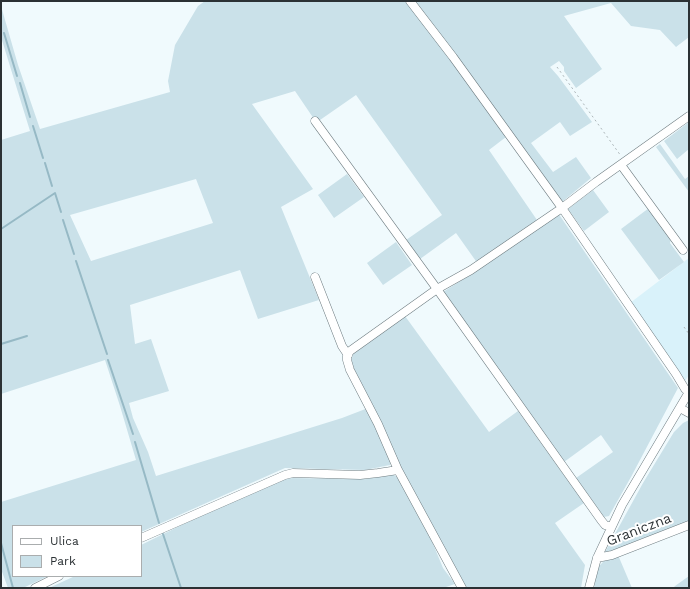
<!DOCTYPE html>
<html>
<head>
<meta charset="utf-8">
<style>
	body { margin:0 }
	#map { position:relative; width:690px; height:589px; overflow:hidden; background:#f0fafd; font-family:"Work Sans",sans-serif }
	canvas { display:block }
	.frame { position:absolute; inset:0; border:2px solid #2b3134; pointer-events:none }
	.legend { position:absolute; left:12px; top:525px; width:130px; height:52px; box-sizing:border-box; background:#fff; border:1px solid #aaadae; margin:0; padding:5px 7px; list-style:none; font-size:12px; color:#2b3134 }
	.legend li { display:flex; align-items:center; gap:8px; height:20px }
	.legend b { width:20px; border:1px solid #aaadae }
</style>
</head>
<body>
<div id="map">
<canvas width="690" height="589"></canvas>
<div class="frame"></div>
<ul class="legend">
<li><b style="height:5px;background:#fff"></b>Ulica</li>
<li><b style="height:11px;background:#cae1e9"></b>Park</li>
</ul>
</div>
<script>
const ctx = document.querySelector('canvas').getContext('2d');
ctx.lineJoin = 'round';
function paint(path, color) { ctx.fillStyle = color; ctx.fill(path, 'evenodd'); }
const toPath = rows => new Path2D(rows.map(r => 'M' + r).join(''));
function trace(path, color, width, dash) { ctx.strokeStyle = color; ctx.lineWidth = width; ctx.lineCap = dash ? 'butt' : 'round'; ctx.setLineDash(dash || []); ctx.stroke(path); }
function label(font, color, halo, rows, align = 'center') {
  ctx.font = font + ' "Work Sans",sans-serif'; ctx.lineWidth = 4; ctx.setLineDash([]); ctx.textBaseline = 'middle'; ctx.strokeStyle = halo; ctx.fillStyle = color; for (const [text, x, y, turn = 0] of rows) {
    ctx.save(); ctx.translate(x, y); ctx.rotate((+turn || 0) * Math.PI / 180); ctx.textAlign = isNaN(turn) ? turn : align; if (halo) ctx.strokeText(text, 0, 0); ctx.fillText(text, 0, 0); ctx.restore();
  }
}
paint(toPath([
	[689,258,689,375,685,381,630,303]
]), '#d9f2fa');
paint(toPath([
	[205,1,689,1,689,37,676,47,660,30,631,26,611,3,564,16,602,69,576,88,564,71,564,67,559,61,550,67,558,76,592,122,570,136,560,122,531,143,553,172,576,157,591,178,562,202,506,137,489,150,537,220,478,264,456,233,420,259,406,240,442,215,356,95,320,120,314,119,295,91,252,104,313,189,281,207,319,300,258,319,240,270,130,305,135,344,151,339,169,391,129,403,133,418,148,452,156,476,342,418,368,408,392,460,390,465,365,470,285,468,141,532,141,526,13,526,13,576,48,576,23,588,8,588,1,569,1,502,136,460,120,406,105,360,1,394,1,140,30,131,1,37,1,6,18,65,40,129,170,92,168,81,175,45,198,6],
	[196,179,213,223,91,261,70,215],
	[689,122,689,149,677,159,664,141],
	[660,144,685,179,689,176,689,192,656,147],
	[347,174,364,197,334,218,318,195],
	[593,190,609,212,584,231,568,209],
	[649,208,671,239,670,243,684,262,659,280,621,229],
	[558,213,678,388,631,477,609,516,604,517,576,478,613,452,601,435,564,462,443,292,478,270],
	[396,242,412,265,383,285,367,263],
	[405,316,489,432,518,411,584,503,555,523,585,565,581,588,465,588,426,517,350,366,353,354],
	[689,420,689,523,604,554,643,483,674,432,683,423],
	[392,474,399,478,429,534,443,568,455,584,443,588,49,588,75,576,141,576,141,545,206,513,287,478,366,479],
	[618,555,632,588,594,588,597,571,599,566,607,558],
	[689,576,689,588,673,588,675,586]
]), '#cae1e9');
trace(toPath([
	[4,33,17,76],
	[20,83,30,117],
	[33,126,43,158],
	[45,163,52,186],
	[63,220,74,254],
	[1,229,55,193,61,212],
	[76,261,107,354],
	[1,344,27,336],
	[108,360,133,434],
	[135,442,159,523],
	[163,534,181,588],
	[1,543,13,588]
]), '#96b9c5', 2);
const minor = toPath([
	[410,1,453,57,562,208,676,374,685,389,689,392,622,505,597,558,589,588],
	[315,121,437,289,601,520,605,525,611,527],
	[621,165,683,250],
	[315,277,342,346,348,355],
	[680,408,689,413],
	[398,470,378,424,350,370,347,360,347,356,350,351,437,289,471,270,562,208,596,182,689,116],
	[141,538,285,475,293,473,360,475,378,473,398,470,462,588],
	[597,558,612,555,689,525],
	[35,588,59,576]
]);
trace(minor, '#6e7c81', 9);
trace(toPath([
	[557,67,621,156],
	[684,327,689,334]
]), '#acb5b8', 1, [2, 3]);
trace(minor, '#fff', 8);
label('14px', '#2b3134', '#fff', [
	["Graniczna",639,530,-21]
]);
</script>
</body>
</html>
